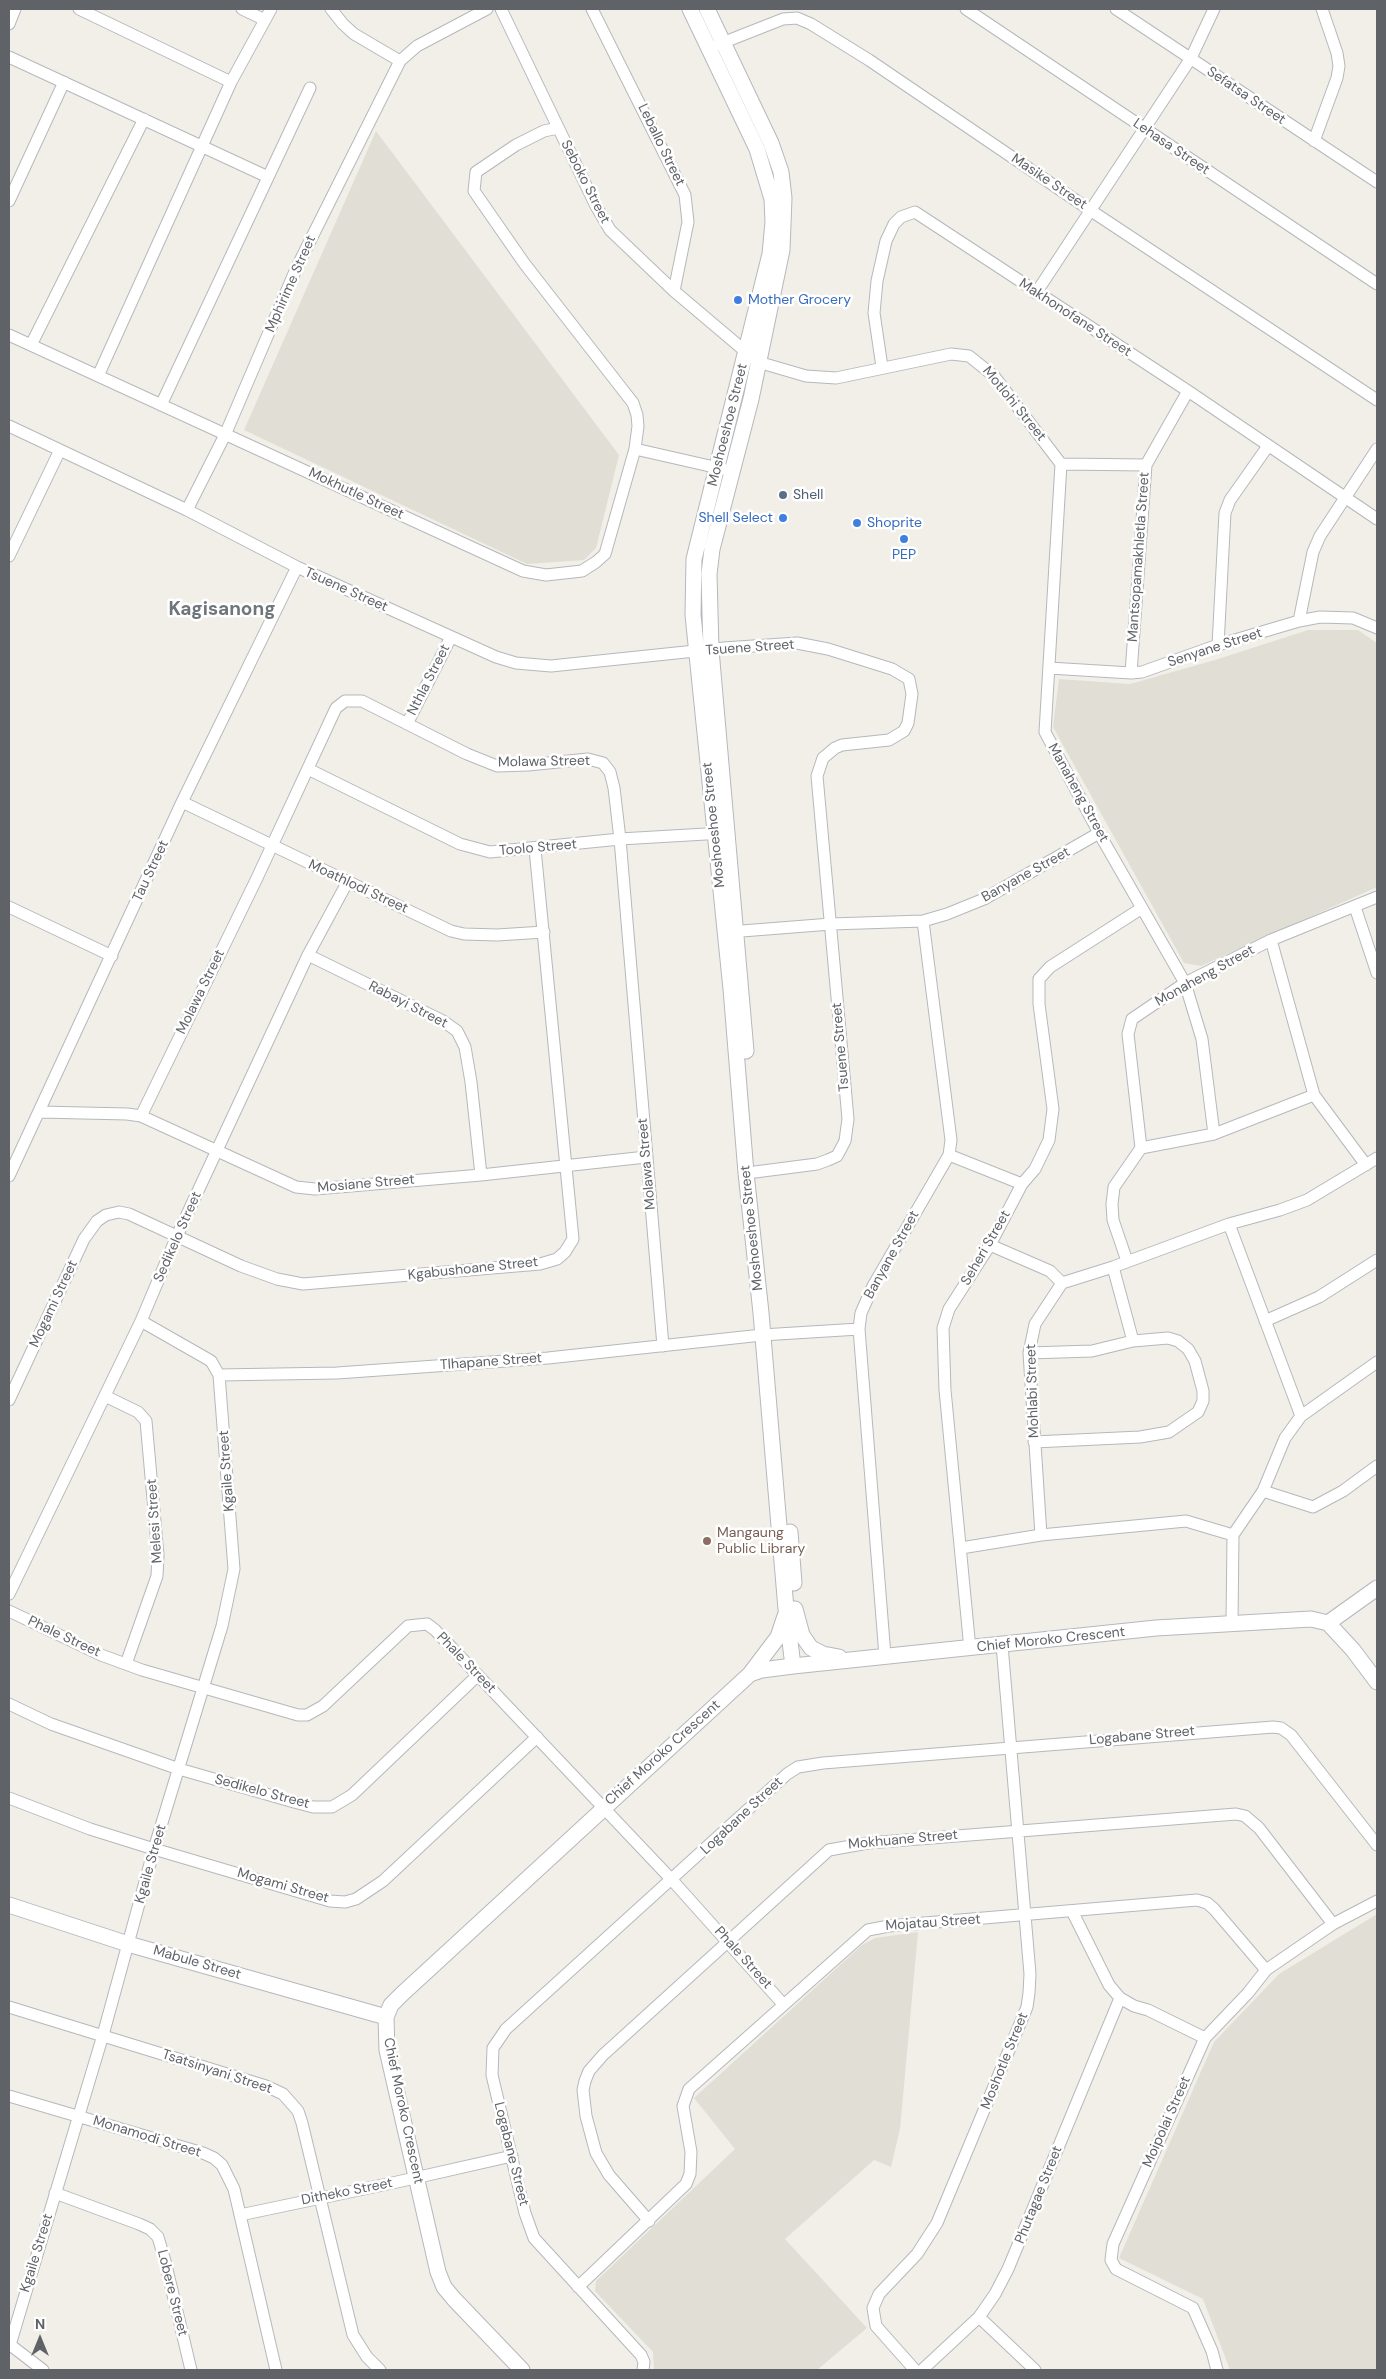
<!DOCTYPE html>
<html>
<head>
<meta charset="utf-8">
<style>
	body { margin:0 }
	#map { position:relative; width:1386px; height:2379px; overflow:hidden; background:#f1efe8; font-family:"DM Sans",sans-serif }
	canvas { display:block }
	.frame { position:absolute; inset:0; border:10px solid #5f6368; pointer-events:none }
	.north { position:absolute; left:15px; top:2314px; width:50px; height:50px; -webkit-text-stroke:4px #fff; paint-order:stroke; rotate:0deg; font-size:14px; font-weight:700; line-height:20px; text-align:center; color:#5f6368 }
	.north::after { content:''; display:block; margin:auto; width:18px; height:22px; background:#5f6368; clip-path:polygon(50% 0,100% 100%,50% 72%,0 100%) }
</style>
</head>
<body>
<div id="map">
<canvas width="1386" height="2379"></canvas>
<div class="frame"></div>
<div class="north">N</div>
</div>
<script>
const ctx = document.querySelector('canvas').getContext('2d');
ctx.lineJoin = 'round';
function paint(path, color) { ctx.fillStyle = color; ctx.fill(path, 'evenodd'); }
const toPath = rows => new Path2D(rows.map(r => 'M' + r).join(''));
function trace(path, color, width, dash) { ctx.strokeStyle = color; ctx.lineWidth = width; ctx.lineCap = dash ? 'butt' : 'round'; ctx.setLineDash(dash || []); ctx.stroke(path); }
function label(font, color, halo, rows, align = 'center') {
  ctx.font = font + ' "DM Sans",sans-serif'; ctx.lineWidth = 5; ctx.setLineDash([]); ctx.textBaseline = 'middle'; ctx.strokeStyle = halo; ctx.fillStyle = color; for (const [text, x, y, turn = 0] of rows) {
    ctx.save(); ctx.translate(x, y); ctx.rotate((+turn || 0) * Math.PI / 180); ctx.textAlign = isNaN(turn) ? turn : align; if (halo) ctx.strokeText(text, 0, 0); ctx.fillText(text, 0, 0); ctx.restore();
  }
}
paint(toPath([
	[376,131,619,455,596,548,584,560,527,564,244,430],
	[1308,630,1358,630,1377,643,1377,887,1201,966,1184,963,1053,727,1059,679,1130,684,1215,660],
	[1377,1914,1377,2370,1230,2370,1203,2299,1119,2258,1214,2042,1279,1974],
	[918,1932,900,2129,891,2167,874,2160,785,2239,867,2328,817,2370,654,2370,653,2352,595,2291,596,2281,735,2149,694,2098,862,1945,875,1938]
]), '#e1ded6');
const minor = toPath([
	[79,9,231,82],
	[242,9,263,19],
	[331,9,343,24,354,34,400,61],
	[501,9,596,206,610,230,674,291,758,362,806,376,836,378,951,354,969,356,994,376,1061,464],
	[592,9,685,195,688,222,674,291],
	[966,9,1377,284],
	[1116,9,1377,182],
	[9,24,15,9],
	[717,45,783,19,797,18,811,24,869,60,1090,210,1377,400],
	[9,57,268,177],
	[1314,141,1337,78,1339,66,1337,53,1322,9],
	[9,201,64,82],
	[1036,293,1191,58,1214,9],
	[9,335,523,571,546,575,582,571,596,562,605,554,635,449,638,426,637,415,633,403,524,263,474,191,476,172,516,145,544,131,558,128],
	[31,345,144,119],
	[882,367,874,313,877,281,886,241,894,224,901,217,915,212,1188,391,1377,519],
	[98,376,231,82,271,9],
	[161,405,310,88],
	[9,426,187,510,297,567,496,657,516,663,551,666,724,648,797,643,828,649,892,669,909,679,912,694,908,723,904,731,889,740,842,745,835,748,823,758,817,776,848,1119,845,1141,837,1156,828,1160,817,1164,755,1172],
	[635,449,723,469],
	[1061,464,1045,732,1099,833,1185,983,1202,1039,1214,1134],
	[1061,464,1146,465],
	[187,510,225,435,296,269,400,61,417,46,487,9],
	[9,556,60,450],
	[1299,621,1313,552,1320,536,1377,449],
	[1218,645,1225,513,1230,500,1268,446],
	[1049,668,1131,673,1142,672,1218,645,1299,621,1320,617,1353,618,1377,628],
	[1131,673,1146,465,1188,391],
	[407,724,451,637],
	[308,769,460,844,490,852,620,839,723,833],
	[182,802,451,931,464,934,497,935,544,932],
	[9,907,112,956],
	[1355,907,1377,973],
	[729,932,831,924,923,921,947,914,984,899,1099,833],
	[1271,940,1314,1095,1366,1165],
	[308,955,443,1021,457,1031,465,1047,471,1082,481,1175],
	[40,1112,127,1114,141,1116,296,1187,315,1189,481,1175,646,1157],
	[141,1116,257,878,336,708,345,701,362,701,467,754,497,766,528,765,588,759,603,763,610,772,614,788,620,839,663,1346],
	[1141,1148,1214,1134,1314,1095],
	[949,1155,1022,1184],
	[9,1176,182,802,297,567],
	[1229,1224,1301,1416],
	[990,1245,1050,1271,1062,1283],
	[1127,1261,1113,1220,1112,1204,1114,1187,1141,1148,1128,1034,1132,1019,1185,983,1271,940,1377,897],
	[1113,1267,1133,1341],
	[1265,1321,1319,1297,1377,1260],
	[1029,1353,1092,1351,1133,1341,1168,1338,1178,1341,1188,1349,1195,1361,1203,1391,1203,1401,1198,1412,1169,1432,1140,1437,1034,1442],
	[219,1375,337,1373,548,1358,762,1335,859,1329],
	[105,1396,138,1412,146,1421,158,1555,157,1576,126,1664],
	[9,1400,84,1239,97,1221,106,1215,119,1212,129,1214,241,1266,277,1279,303,1284,540,1264,557,1259,565,1252,573,1239,535,849],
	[1263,1491,1313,1507,1343,1491,1377,1466],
	[1041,1535,1029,1353,1035,1324,1062,1283,1113,1267,1229,1224,1280,1210,1307,1200,1377,1158],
	[961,1548,1041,1535,1186,1521,1233,1535],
	[9,1594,141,1321,177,1236,308,955,348,881],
	[9,1611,101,1655,142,1670,298,1715,307,1715,323,1706,408,1626,427,1624,435,1630,672,1880,783,2004],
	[1232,1623,1233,1535,1263,1491,1285,1438,1301,1416,1377,1362],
	[970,1649,945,1390,943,1328,949,1309,990,1245,1022,1184,1035,1169,1049,1140,1053,1109,1039,1004,1039,979,1050,967,1142,908],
	[885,1656,859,1329,861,1313,873,1286,949,1155,951,1140,923,921],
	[9,1704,51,1724,179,1769,294,1802,313,1807,332,1807,352,1795,478,1675],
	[9,1798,90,1829,154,1849,330,1901,345,1902,356,1899,383,1881,537,1737],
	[1072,1911,1109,1985,1120,1998,1134,2006,1148,2010,1205,2038],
	[9,2007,266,2086,283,2094,298,2111,302,2123,353,2335,367,2357,380,2370],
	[9,2096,203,2153,214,2158,222,2165,234,2189,276,2370],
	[55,2193,139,2224,150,2229,158,2237,165,2261,191,2370],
	[240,2215,397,2182,512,2156],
	[649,2221,609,2175,596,2153,586,2116,583,2090,585,2081,589,2071,603,2055,829,1850,868,1843,1236,1814,1245,1816,1259,1828,1333,1924],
	[578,2287,686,2184,690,2174,691,2152,683,2106,689,2089,868,1930,889,1926,1197,1900,1207,1903,1214,1909,1266,1970],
	[979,2317,1035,2370],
	[9,2344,43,2370],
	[10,2345,103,2035,154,1849,222,1626,234,1569,219,1375,211,1361,141,1321],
	[643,2370,644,2362,641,2355,534,2238,525,2213,492,2075,493,2048,506,2029,787,1774,798,1767,823,1763,1273,1727,1281,1728,1291,1735,1377,1845],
	[915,2370,876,2326,873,2308,879,2294,917,2254,937,2223,1027,2007,1029,1993,1030,1974,1002,1645],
	[922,2370,979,2317,995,2294,1008,2269,1120,1998],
	[1217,2370,1212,2351,1193,2308,1116,2269,1111,2260,1113,2244,1205,2038,1248,1993,1266,1970,1333,1924,1377,1901]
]);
const tertiary = toPath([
	[690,9,757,149,772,199,773,222,770,254,694,559,693,615,731,989,746,1173,761,1313,786,1609,793,1666],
	[707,9,771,143,781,172,784,198,782,250,751,399,712,549,709,574,711,650,746,1051],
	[790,1532,794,1583],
	[795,1609,802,1635,811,1648,823,1654,839,1657],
	[1328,1623,1377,1588],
	[750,1674,778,1637,785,1616],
	[9,1905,128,1944,386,2017],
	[522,2370,454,2299,444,2287,438,2272,387,2050,386,2017,391,2005,402,1994,750,1674,762,1670,793,1666,1156,1628,1311,1619,1328,1623,1353,1650,1377,1682]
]);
trace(minor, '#b5b8bc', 13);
trace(tertiary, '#b5b8bc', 17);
trace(minor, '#fff', 11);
trace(tertiary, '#fff', 15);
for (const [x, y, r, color] of [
	[738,300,5,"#3f7fe0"],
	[783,495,5,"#5c6f8a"],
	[783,518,5,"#3f7fe0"],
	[857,523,5,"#3f7fe0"],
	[904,539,5,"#3f7fe0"],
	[707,1541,5,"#8d6e63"]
]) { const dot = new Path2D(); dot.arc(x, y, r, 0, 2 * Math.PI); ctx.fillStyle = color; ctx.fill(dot); trace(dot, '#fff', 2); }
label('14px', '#5f6368', '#fff', [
	["Sefatsa Street",1246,96,34],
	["Leballo Street",661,145,64],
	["Lehasa Street",1171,147,34],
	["Seboko Street",585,182,63],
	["Masike Street",1049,182,34],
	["Mphirime Street",291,284,-66],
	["Makhonofane Street",1075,318,33],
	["Motlohi Street",1014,404,51],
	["Moshoeshoe Street",728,425,-76],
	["Mokhutle Street",356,494,25],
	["Mantsopamakhletla Street",1139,557,-86],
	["Tsuene Street",346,590,24],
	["Tsuene Street",750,648,-4],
	["Senyane Street",1215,648,-18],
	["Nthla Street",429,680,-63],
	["Molawa Street",544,762,-1],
	["Manaheng Street",1078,793,61],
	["Moshoeshoe Street",714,825,-96],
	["Toolo Street",538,848,-5],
	["Tau Street",151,871,-65],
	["Banyane Street",1026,875,-29],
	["Moathlodi Street",358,887,25],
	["Monaheng Street",1205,976,-29],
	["Molawa Street",201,992,-64],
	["Rabayi Street",408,1005,27],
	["Tsuene Street",841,1047,-95],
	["Molawa Street",647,1164,-95],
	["Mosiane Street",366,1184,-5],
	["Moshoeshoe Street",752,1228,-96],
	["Sedikelo Street",178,1237,-66],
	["Seheri Street",986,1248,-60],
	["Banyane Street",892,1255,-61],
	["Kgabushoane Street",473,1269,-6],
	["Mogami Street",54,1304,-65],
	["Tlhapane Street",491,1362,-4],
	["Mohlabi Street",1033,1391,-92],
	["Kgaile Street",227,1471,-94],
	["Melesi Street",155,1521,-94],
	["Phale Street",64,1637,25],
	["Chief Moroko Crescent",1051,1640,-6],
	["Phale Street",466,1663,46],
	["Logabane Street",1142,1736,-5],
	["Chief Moroko Crescent",663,1753,-42],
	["Sedikelo Street",262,1792,15],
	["Logabane Street",742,1816,-43],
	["Mokhuane Street",903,1840,-5],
	["Kgaile Street",151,1864,-74],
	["Mogami Street",283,1886,16],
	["Mojatau Street",933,1923,-4],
	["Phale Street",743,1958,48],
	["Mabule Street",197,1963,16],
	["Moshotle Street",1005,2061,-68],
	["Tsatsinyani Street",217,2072,18],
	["Chief Moroko Crescent",403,2111,78],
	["Moipolai Street",1167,2122,-66],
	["Monamodi Street",147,2137,17],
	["Logabane Street",511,2154,76],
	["Ditheko Street",347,2192,-11],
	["Phutagae Street",1039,2195,-68],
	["Kgaile Street",37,2253,-73],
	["Lobere Street",172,2293,76]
]);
label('14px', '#366cbe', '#fff', [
	["Mother Grocery",748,300],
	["Shell Select",773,518,"right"],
	["Shoprite",867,523],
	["PEP",904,555,"center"]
], 'left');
label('14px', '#4e5e75', '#fff', [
	["Shell",793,495]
], 'left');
label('14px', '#785e54', '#fff', [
	["Mangaung",717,1533],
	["Public Library",717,1549]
], 'left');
label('bold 19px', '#70757a', '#fff', [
	["Kagisanong",222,610]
]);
</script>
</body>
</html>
